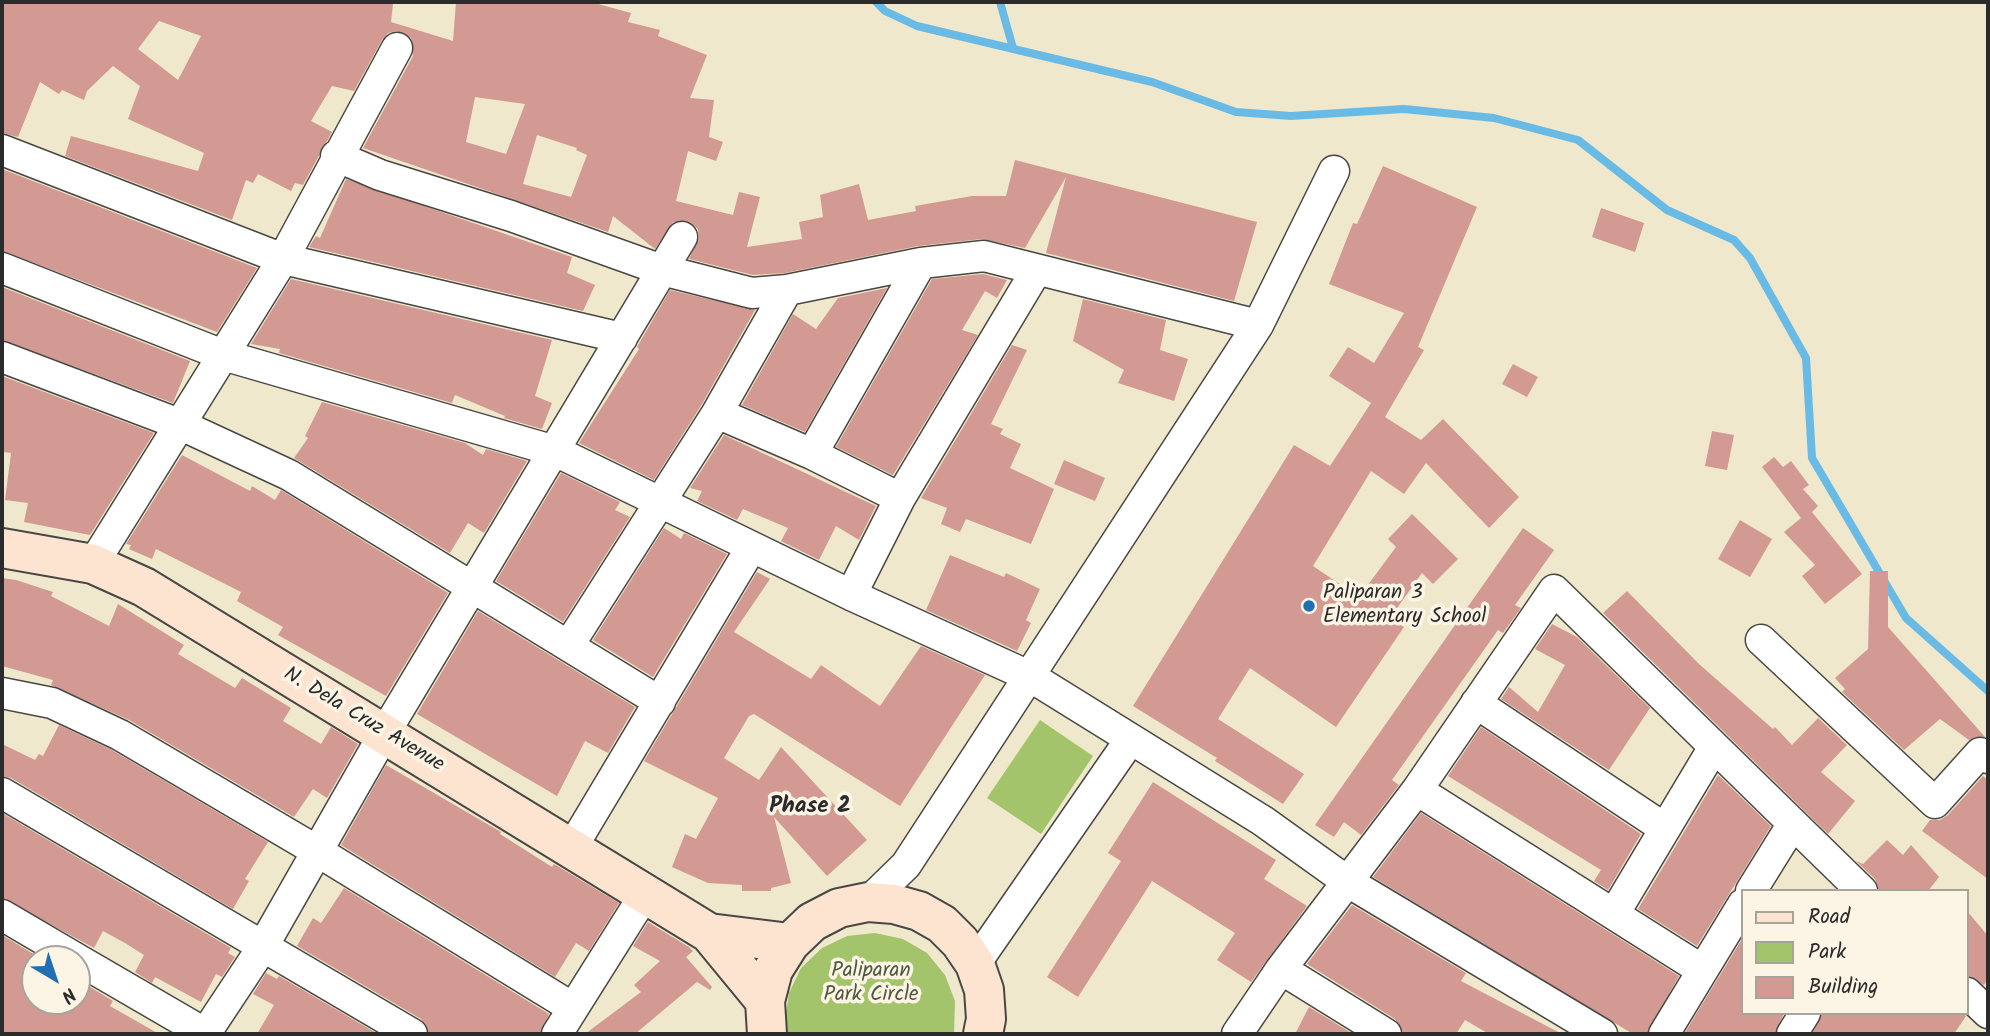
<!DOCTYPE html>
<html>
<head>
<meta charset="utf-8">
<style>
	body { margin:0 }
	#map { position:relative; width:1990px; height:1036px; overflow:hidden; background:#efe8cc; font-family:Kalam,sans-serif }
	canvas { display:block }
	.frame { position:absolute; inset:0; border:4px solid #2b2b2b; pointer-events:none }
	.legend { position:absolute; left:1741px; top:889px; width:228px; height:126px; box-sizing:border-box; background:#fcf5e5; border:2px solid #a8a49b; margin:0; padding:9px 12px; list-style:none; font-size:21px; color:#2b2b2b }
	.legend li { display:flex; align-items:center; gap:14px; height:35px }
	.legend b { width:35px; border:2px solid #a8a49b }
	.north { position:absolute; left:21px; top:945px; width:70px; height:70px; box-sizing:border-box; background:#fcf5e5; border:2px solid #a8a49b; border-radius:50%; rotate:141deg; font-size:19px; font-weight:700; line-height:28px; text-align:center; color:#2b2b2b }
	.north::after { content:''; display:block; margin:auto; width:24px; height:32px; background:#1f6fb2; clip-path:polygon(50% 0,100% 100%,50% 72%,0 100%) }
</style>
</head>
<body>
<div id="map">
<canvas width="1990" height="1036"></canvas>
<div class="frame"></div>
<ul class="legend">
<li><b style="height:9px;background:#fde4d1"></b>Road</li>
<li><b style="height:19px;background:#a4c46c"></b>Park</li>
<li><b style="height:19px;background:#d29a92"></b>Building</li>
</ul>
<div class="north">N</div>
</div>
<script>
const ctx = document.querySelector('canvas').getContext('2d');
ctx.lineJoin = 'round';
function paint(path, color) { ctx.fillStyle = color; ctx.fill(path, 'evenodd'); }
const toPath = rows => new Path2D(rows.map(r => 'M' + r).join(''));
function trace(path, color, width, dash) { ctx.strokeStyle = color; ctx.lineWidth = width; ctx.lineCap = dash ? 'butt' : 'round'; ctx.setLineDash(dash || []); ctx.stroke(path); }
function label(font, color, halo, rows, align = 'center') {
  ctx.font = font + ' Kalam,sans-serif'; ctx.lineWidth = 7; ctx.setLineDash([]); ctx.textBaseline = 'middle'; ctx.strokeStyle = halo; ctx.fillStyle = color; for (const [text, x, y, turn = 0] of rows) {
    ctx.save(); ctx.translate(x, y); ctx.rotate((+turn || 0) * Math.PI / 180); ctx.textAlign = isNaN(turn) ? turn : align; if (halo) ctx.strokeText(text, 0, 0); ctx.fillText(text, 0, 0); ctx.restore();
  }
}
paint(toPath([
	[1040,720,1093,756,1041,834,987,798],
	[875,933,903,939,927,953,945,975,955,1001,954,1034,788,1034,785,1021,789,993,801,968,822,948,847,936]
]), '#a4c46c');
trace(toPath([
	[876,2,885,11,917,26,1152,82,1236,112,1291,116,1404,109,1494,118,1578,140,1667,210,1734,240,1750,258,1806,358,1812,458,1906,618,1988,691],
	[1000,2,1013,48]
]), '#69bbe5', 8);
paint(toPath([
	[2,2,375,2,393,4,391,22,453,41,456,2,591,2,631,13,628,22,660,30,658,36,707,55,690,98,714,100,709,137,723,142,716,161,688,151,676,201,733,215,739,192,760,197,747,247,802,239,799,222,823,217,820,195,859,184,868,220,916,211,915,206,972,196,1006,196,1015,160,1257,222,1234,301,1046,253,1066,177,1025,248,982,239,918,246,785,273,753,275,689,259,699,238,698,229,690,222,673,222,655,249,613,216,608,232,363,148,413,56,411,38,397,31,388,33,382,40,354,91,332,86,311,121,332,132,303,185,295,183,291,191,258,174,253,183,246,180,232,220,65,156,71,136,198,171,204,153,128,119,140,86,113,66,87,91,84,100,62,90,59,94,40,82,18,137,2,133],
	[159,21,201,36,178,80,138,49],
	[475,97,525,104,506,154,466,142],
	[537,135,577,148,576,150,587,155,571,197,523,184],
	[1383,166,1477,207,1418,347,1424,350,1385,417,1421,440,1443,419,1519,497,1489,528,1426,463,1404,494,1371,471,1313,566,1359,597,1396,547,1388,539,1412,514,1458,559,1433,584,1422,573,1390,618,1404,627,1336,727,1250,668,1218,719,1304,774,1283,804,1215,761,1217,758,1133,706,1294,445,1330,466,1371,403,1329,376,1348,347,1374,363,1404,313,1329,284,1353,223,1357,224],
	[2,169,257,268,217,332,2,251],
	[346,179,572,257,567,273,595,285,583,311,309,247,316,236,320,238],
	[1601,208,1644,223,1635,252,1592,237],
	[983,274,1007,280,997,298,985,291,962,330,978,335,893,475,836,447,932,279],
	[291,279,552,340,535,396,552,403,542,429,504,418,505,416,455,395,452,403,279,353,280,349,251,344],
	[2,287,190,361,173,403,2,340],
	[887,288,805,432,742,405,793,314,816,329,838,298],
	[670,290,755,310,702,404,654,480,579,443,639,349,637,347],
	[1083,299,1166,320,1160,350,1188,359,1174,401,1118,383,1124,370,1073,341],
	[1012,345,1027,350,991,424,1003,429,1000,434,1021,444,1010,468,1054,489,1031,544,966,519,960,532,941,524,947,508,921,498],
	[1513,364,1538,377,1527,397,1502,384],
	[2,376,154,433,90,535,24,522,28,503,5,500,11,453,2,452],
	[322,402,465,443,483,455,486,449,527,461,484,533,468,523,450,553,294,458,308,438,305,436],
	[1712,431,1734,435,1727,470,1705,466],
	[724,435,876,506,859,540,836,526,819,560,781,541,788,528,743,509,737,520,697,501,702,491,690,488],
	[182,455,250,491,252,486,275,500,281,490,448,593,386,696,278,635,283,627,237,601,241,592,156,549,152,559,129,549,131,545,126,544],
	[1774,457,1783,467,1791,461,1809,485,1803,489,1818,506,1812,512,1862,574,1825,604,1802,576,1815,565,1784,532,1801,518,1762,467],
	[1064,460,1105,478,1095,501,1054,484],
	[561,473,620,502,615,510,630,517,563,622,496,581],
	[1740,520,1772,539,1750,577,1718,559],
	[664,528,681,539,684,533,727,554,653,677,593,640],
	[1523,528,1554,550,1515,605,1521,608,1503,633,1498,630,1392,780,1399,785,1361,835,1344,822,1334,837,1315,825],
	[950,555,1004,577,1006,573,1040,589,1026,620,1031,623,1017,651,926,610],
	[1870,571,1888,571,1888,627,1985,737,1969,740,1940,719,1904,750,1842,692,1845,689,1835,678,1868,649],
	[757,572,770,579,734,632,811,679,821,665,880,706,921,646,985,675,900,806,754,714,749,716,724,758,759,780,781,747,867,840,827,876,774,817,791,883,771,888,771,891,742,891,742,885,708,883,672,867,685,834,696,839,718,798,644,761],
	[2,578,16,580,53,592,51,596,109,626,118,604,184,645,178,654,235,688,242,678,291,708,283,721,321,744,331,727,358,744,327,798,313,789,294,817,129,720,51,685,53,680,2,666],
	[1627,591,1699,664,1773,729,1775,727,1792,745,1818,718,1847,745,1821,772,1855,801,1828,834,1603,613],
	[478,611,635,707,608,753,585,741,557,796,417,714],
	[1552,624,1577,637,1650,708,1609,770,1501,699,1509,687,1538,712,1565,665,1535,649],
	[59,725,112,750,268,842,245,879,249,881,233,909,11,778,2,776,2,744,35,760,39,754,43,756],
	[1481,727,1641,834,1608,890,1594,881,1601,870,1448,776],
	[386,765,501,832,500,834,552,867,554,864,619,903,589,951,576,943,555,977,341,845],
	[1718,775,1771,826,1697,946,1638,909],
	[1983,776,1988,780,1988,879,1922,831,1930,820,1940,820,1948,815],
	[1153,782,1276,860,1264,879,1307,906,1251,982,1217,960,1235,933,1152,881,1078,997,1047,977,1121,861,1108,853],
	[2,813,231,948,228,953,235,957,222,977,216,974,201,1002,155,977,152,983,135,972,144,955,125,943,103,931,94,948,2,898],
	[1421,813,1679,976,1647,1034,1633,1034,1373,877],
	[1887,840,1903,855,1911,845,1939,877,1928,891,1879,891,1875,879,1856,861,1863,864],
	[344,888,549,1014,540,1034,429,1034,421,1019,297,946,313,918,321,923],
	[1352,905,1466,973,1461,981,1562,1034,1489,1034,1465,1020,1456,1034,1404,1034,1395,1019,1307,964],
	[1967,911,1988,936,1988,979,1984,985,1967,976],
	[648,922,689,947,693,951,686,957,712,987,710,990,697,982,635,1034,585,1034,641,992,634,985,660,961,633,946],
	[2,935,35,955,35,1001,77,1001,77,979,113,1001,110,1006,159,1034,2,1034],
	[1742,939,1743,1013,1784,1013,1775,1034,1684,1034],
	[266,973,277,979,279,976,378,1034,257,1034,274,1005,253,994],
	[1309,1007,1353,1034,1295,1034],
	[1822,1013,1963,1013,1966,1016,1954,1034,1812,1034]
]), '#d29a92');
const street = toPath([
	[2,150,283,259,622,338],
	[336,156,380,175,511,216,662,270,752,293,787,290,921,263,984,256,1258,325],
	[2,268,223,355,555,451,851,595,1031,677,1263,821,1348,882,1602,1034],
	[2,357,179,424,289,475,660,702],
	[717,413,812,454,900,498],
	[812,454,921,263],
	[93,564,283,259,397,48],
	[851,595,900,498,1036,271],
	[1761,640,1935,803,1980,753,1988,758],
	[569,645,717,413,787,290],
	[2,693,52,703,120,735,317,851,573,1008],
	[1476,703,1664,828],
	[1417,790,1702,970],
	[2,793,412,1034],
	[571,849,751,548],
	[1751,891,1792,825],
	[868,902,906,865,1258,325,1334,171],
	[1614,914,1714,747],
	[2,915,77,959],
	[77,959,206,1034],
	[975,964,1130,740],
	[1281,969,1386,1034],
	[1967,993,1988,1013],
	[205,1034,262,948,384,734,682,237],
	[557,1034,645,894],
	[1237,1034,1281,969,1417,790,1554,590,1862,891],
	[1664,1034,1743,904],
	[1792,1034,1805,1013]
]);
const secondary = toPath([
	[2,548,93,564,144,587,709,933,765,1001],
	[709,933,790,943],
	[767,1034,765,1001,773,970,790,943,812,922,839,908,868,902,894,904,919,911,942,924,960,942,975,964,984,990,986,1019,983,1034]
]);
trace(street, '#484743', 33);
trace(secondary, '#484743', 42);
trace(street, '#fff', 30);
trace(secondary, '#fde4d1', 38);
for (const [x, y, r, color] of [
	[1309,606,7,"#1f6fb2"]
]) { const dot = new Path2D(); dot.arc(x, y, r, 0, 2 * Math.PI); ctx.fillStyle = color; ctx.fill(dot); trace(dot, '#fcf5e5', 2.5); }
label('21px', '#2b2b2b', '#fcf5e5', [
	["Paliparan 3",1323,594],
	["Elementary School",1323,618]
], 'left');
label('21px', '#2b2b2b', '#fcf5e5', [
	["N. Dela Cruz Avenue",363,721,31]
]);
label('21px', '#4f593e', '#fcf5e5', [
	["Paliparan",871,972],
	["Park Circle",871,996]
]);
label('bold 23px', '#2b2b2b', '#fcf5e5', [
	["Phase 2",810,808]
]);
</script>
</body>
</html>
